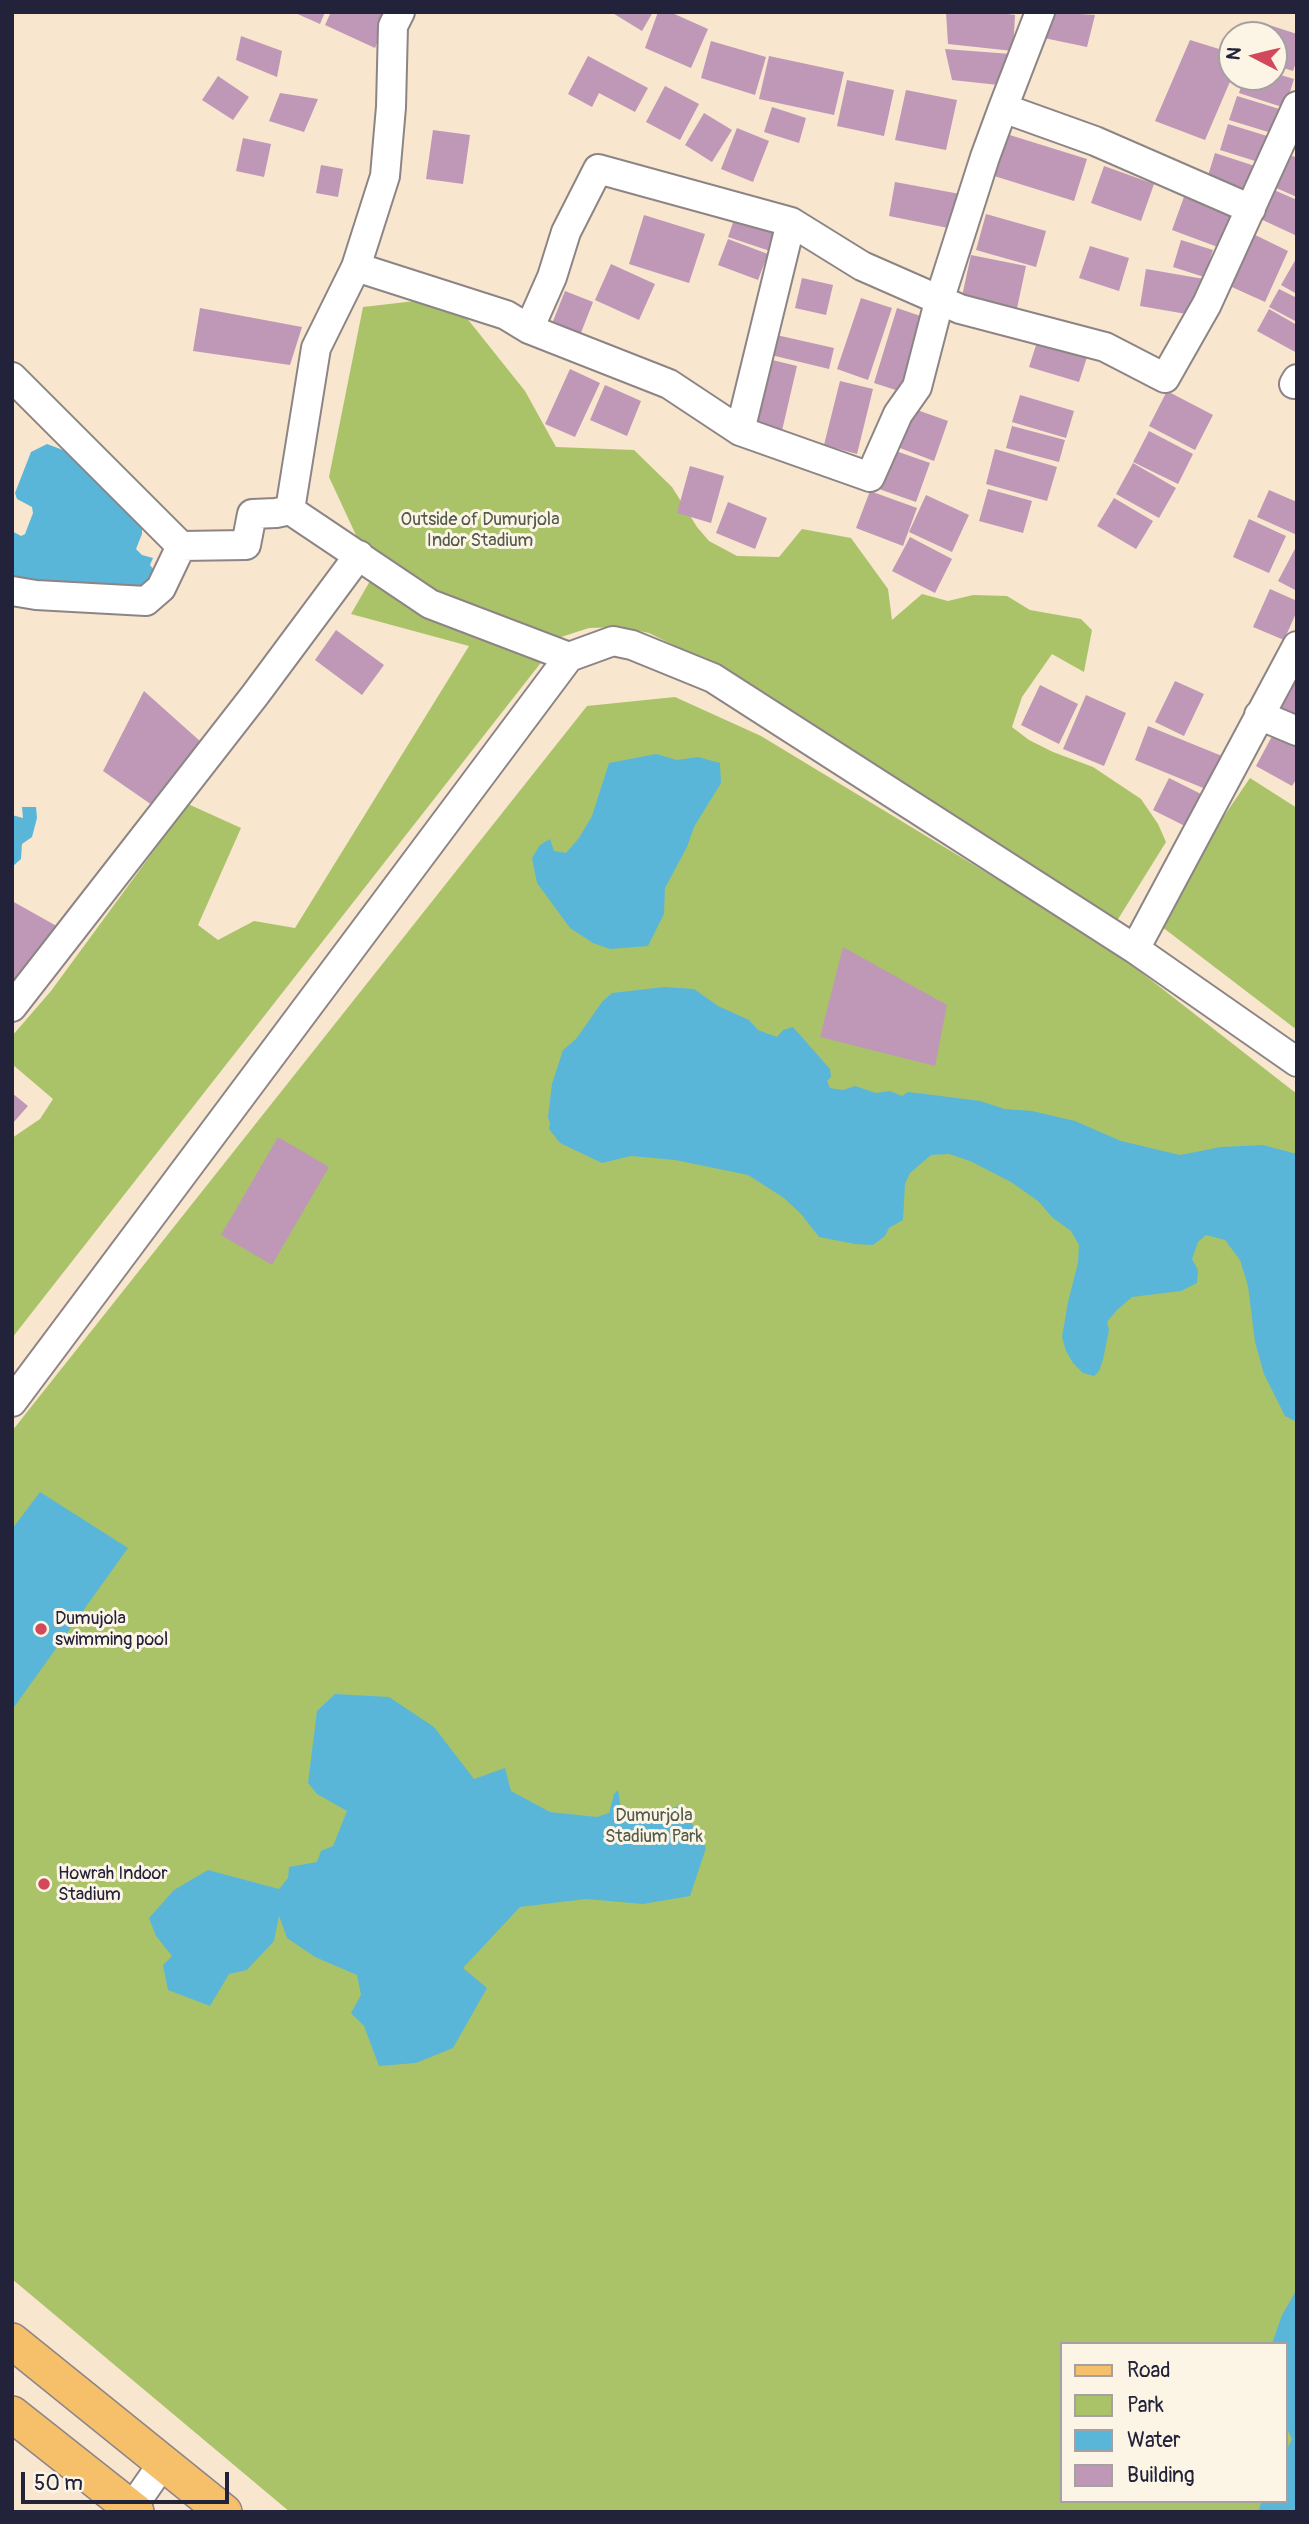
<!DOCTYPE html>
<html>
<head>
<meta charset="utf-8">
<style>
	body { margin:0 }
	#map { position:relative; width:1309px; height:2524px; overflow:hidden; background:#f8e6cf; font-family:Pangolin,sans-serif }
	canvas { display:block }
	.frame { position:absolute; inset:0; border:14px solid #22223b; pointer-events:none }
	.legend { position:absolute; left:1060px; top:2342px; width:228px; height:161px; box-sizing:border-box; background:#fcf5e5; border:2px solid #a5a1a1; margin:0; padding:9px 12px; list-style:none; font-size:21px; color:#22223b }
	.legend li { display:flex; align-items:center; gap:14px; height:35px }
	.legend b { width:35px; border:2px solid #a5a1a1 }
	.north { position:absolute; left:1218px; top:21px; width:70px; height:70px; box-sizing:border-box; background:#fcf5e5; border:2px solid #a5a1a1; border-radius:50%; rotate:277deg; font-size:19px; font-weight:700; line-height:28px; text-align:center; color:#22223b }
	.north::after { content:''; display:block; margin:auto; width:24px; height:32px; background:#d1495b; clip-path:polygon(50% 0,100% 100%,50% 72%,0 100%) }
	.scale { position:absolute; left:21px; top:2472px; width:208px; height:32px; box-sizing:border-box; border:4px solid #22223b; border-top:0; padding-left:9px; font-size:21px; line-height:24px; white-space:nowrap; color:#22223b; -webkit-text-stroke:5px #fcf5e5; paint-order:stroke }
</style>
</head>
<body>
<div id="map">
<canvas width="1309" height="2524"></canvas>
<div class="frame"></div>
<ul class="legend">
<li><b style="height:9px;background:#f6c06b"></b>Road</li>
<li><b style="height:19px;background:#aac368"></b>Park</li>
<li><b style="height:19px;background:#5ab6d8"></b>Water</li>
<li><b style="height:19px;background:#be98b6"></b>Building</li>
</ul>
<div class="north">N</div>
<div class="scale">50 m</div>
</div>
<script>
const ctx = document.querySelector('canvas').getContext('2d');
ctx.lineJoin = 'round';
function paint(path, color) { ctx.fillStyle = color; ctx.fill(path, 'evenodd'); }
const toPath = rows => new Path2D(rows.map(r => 'M' + r).join(''));
function trace(path, color, width, dash) { ctx.strokeStyle = color; ctx.lineWidth = width; ctx.lineCap = dash ? 'butt' : 'round'; ctx.setLineDash(dash || []); ctx.stroke(path); }
function label(font, color, halo, rows, align = 'center') {
  ctx.font = font + ' Pangolin,sans-serif'; ctx.lineWidth = 6; ctx.setLineDash([]); ctx.textBaseline = 'middle'; ctx.strokeStyle = halo; ctx.fillStyle = color; for (const [text, x, y, turn = 0] of rows) {
    ctx.save(); ctx.translate(x, y); ctx.rotate((+turn || 0) * Math.PI / 180); ctx.textAlign = isNaN(turn) ? turn : align; if (halo) ctx.strokeText(text, 0, 0); ctx.fillText(text, 0, 0); ctx.restore();
  }
}
paint(toPath([
	[450,297,525,391,556,447,634,450,672,487,697,527,709,541,737,556,779,557,802,529,851,538,888,589,892,620,922,594,948,601,973,595,1007,596,1030,610,1081,619,1092,630,1084,672,1052,654,1022,697,1012,727,1029,740,1053,752,1093,767,1141,799,1158,824,1166,842,1115,924,689,653,649,633,619,627,589,628,561,637,12,1338,12,1138,40,1119,53,1099,12,1064,12,1036,51,991,188,804,241,828,198,925,218,940,254,921,295,928,469,646,351,614,374,574,329,477,363,307],
	[675,697,761,736,1078,928,1128,962,1297,1094,1297,2512,290,2512,12,2279,12,1431,587,706],
	[1062,2344,1286,2344,1286,2501,1062,2501],
	[1250,778,1297,808,1297,1030,1153,920]
]), '#aac368');
paint(toPath([
	[47,444,63,450,142,524,142,534,136,549,142,555,153,558,150,565,160,577,152,586,111,593,12,578,12,531,21,536,25,534,33,513,32,507,17,499,15,493,31,452],
	[656,754,677,760,698,757,720,763,721,783,694,827,687,847,665,888,664,914,648,946,610,949,593,943,570,928,537,883,532,858,540,845,550,839,554,851,566,853,579,838,592,816,609,763],
	[22,807,36,807,37,818,32,837,22,844,21,859,12,867,12,815,23,818],
	[664,987,694,989,718,1006,749,1020,758,1030,777,1037,783,1030,793,1027,830,1069,831,1077,827,1081,830,1088,843,1090,855,1086,876,1093,890,1091,902,1096,908,1092,933,1095,980,1101,1005,1109,1032,1111,1075,1121,1121,1141,1180,1155,1221,1147,1263,1145,1297,1154,1297,1422,1285,1416,1264,1374,1255,1342,1248,1286,1240,1260,1225,1240,1206,1235,1198,1242,1192,1259,1198,1270,1197,1283,1181,1291,1132,1297,1117,1310,1107,1322,1109,1330,1103,1360,1099,1371,1094,1376,1083,1373,1073,1363,1066,1351,1062,1337,1068,1302,1078,1263,1079,1245,1071,1231,1053,1218,1038,1201,1011,1182,970,1161,949,1154,931,1155,910,1173,905,1184,903,1220,889,1228,885,1236,873,1245,855,1244,819,1237,801,1214,784,1198,748,1175,675,1160,631,1156,602,1163,560,1143,549,1129,550,1124,548,1117,552,1084,563,1050,576,1039,602,1002,612,993],
	[40,1492,128,1548,12,1710,12,1529],
	[335,1694,389,1697,434,1727,474,1779,505,1768,511,1791,550,1812,597,1817,609,1813,614,1794,618,1790,621,1810,640,1819,681,1805,706,1848,690,1896,643,1904,586,1899,520,1907,463,1968,487,1988,453,2048,416,2063,379,2066,364,2026,351,2013,361,1995,357,1975,315,1957,287,1938,279,1916,274,1941,247,1970,229,1974,210,2006,168,1990,163,1965,172,1956,156,1936,149,1918,174,1890,208,1870,279,1889,288,1878,289,1867,317,1862,321,1851,333,1846,347,1811,317,1794,308,1783,317,1711],
	[1297,2289,1297,2512,1258,2512,1262,2501,1286,2501,1286,2451,1292,2439,1286,2427,1286,2344,1272,2344,1282,2315]
]), '#5ab6d8');
paint(toPath([
	[293,12,325,12,320,24],
	[331,12,390,12,375,48,325,25],
	[611,12,653,12,642,31],
	[658,12,670,12,708,29,691,68,645,48],
	[946,12,994,12,1015,15,1013,51,948,44],
	[1050,12,1095,15,1087,47,1044,38],
	[1266,24,1297,34,1297,60,1293,71,1274,65,1274,35,1262,35],
	[241,36,282,51,277,77,236,60],
	[1190,40,1232,53,1232,77,1205,140,1155,121],
	[711,41,766,57,755,95,701,78],
	[945,49,1011,54,1008,86,952,80],
	[588,56,648,88,635,112,599,93,592,107,568,94],
	[769,56,844,72,834,115,759,99],
	[1274,73,1294,79,1285,108,1239,93,1244,77,1274,77],
	[218,76,249,97,233,120,202,100],
	[847,80,894,90,884,136,837,126],
	[665,86,699,104,680,140,646,122],
	[906,90,957,100,946,150,895,140],
	[280,93,318,99,304,132,269,121],
	[1237,96,1286,111,1278,135,1229,120],
	[772,107,806,118,799,143,764,132],
	[704,113,732,130,712,162,685,145],
	[1228,124,1277,139,1268,165,1220,150],
	[737,128,769,141,753,182,721,169],
	[433,130,470,135,463,184,426,179],
	[1000,132,1087,159,1074,201,988,174],
	[243,138,271,144,264,177,236,171],
	[1282,151,1297,158,1297,197,1267,184],
	[1215,153,1261,168,1252,199,1205,185],
	[321,165,343,169,338,197,316,193],
	[1104,166,1154,184,1141,221,1091,203],
	[895,182,960,194,953,229,889,216],
	[1267,187,1297,200,1295,235,1254,216],
	[1185,194,1236,213,1223,249,1172,230],
	[737,211,779,226,770,251,728,237],
	[986,214,1046,231,1036,267,976,250],
	[644,215,705,234,689,283,629,264],
	[1247,231,1288,251,1265,302,1223,283],
	[728,239,768,254,758,280,718,265],
	[1181,240,1213,250,1204,277,1173,267],
	[1090,246,1129,258,1119,291,1079,278],
	[971,255,1026,266,1016,313,961,301],
	[1297,257,1297,294,1281,285],
	[611,264,655,284,639,320,595,300],
	[1146,269,1204,279,1198,316,1140,306],
	[802,278,833,285,826,315,795,308],
	[1279,289,1297,298,1297,322,1269,307],
	[565,291,593,302,577,343,549,331],
	[861,298,892,308,868,380,837,369],
	[200,308,302,327,290,365,193,351],
	[897,308,932,320,908,394,874,383],
	[1269,309,1297,325,1297,353,1257,331],
	[772,334,834,348,829,369,767,354],
	[1038,339,1088,354,1079,382,1029,367],
	[764,358,797,366,781,435,748,427],
	[570,369,600,383,575,437,545,424],
	[840,381,873,389,857,454,824,445],
	[605,385,641,401,627,436,590,420],
	[1167,391,1213,415,1195,450,1149,426],
	[1020,395,1074,411,1066,438,1012,422],
	[906,406,948,421,934,461,892,445],
	[1012,426,1065,440,1059,462,1006,448],
	[1149,431,1193,454,1178,484,1133,462],
	[995,449,1057,467,1047,501,986,484],
	[893,450,930,463,916,502,879,489],
	[1133,463,1176,488,1159,518,1116,494],
	[690,466,724,476,711,523,677,513],
	[988,489,1032,501,1023,533,979,521],
	[1269,490,1297,502,1297,535,1257,517],
	[870,491,917,508,903,546,856,528],
	[926,495,969,515,952,552,909,532],
	[1114,498,1153,521,1136,549,1097,526],
	[728,502,767,518,755,549,716,533],
	[1249,519,1286,536,1269,573,1233,557],
	[910,537,952,559,935,593,892,571],
	[1297,545,1297,591,1278,581],
	[1270,589,1297,601,1297,611,1284,640,1253,627],
	[336,630,384,665,362,695,315,660],
	[1297,668,1297,724,1275,714],
	[1175,681,1204,694,1184,736,1155,722],
	[1040,685,1078,704,1059,744,1021,725],
	[144,691,201,742,152,805,103,771],
	[1086,695,1126,713,1104,766,1063,749],
	[1278,725,1297,736,1297,778,1292,786,1256,766],
	[1148,726,1227,758,1213,792,1135,760],
	[1169,778,1209,798,1193,830,1153,810],
	[12,901,62,929,12,988],
	[843,947,947,1005,935,1066,820,1037],
	[12,1093,28,1106,12,1124],
	[278,1137,329,1167,272,1265,221,1235]
]), '#be98b6');
const minor = toPath([
	[400,12,393,26,391,107,385,176,356,267,316,348,290,510,430,604,569,657],
	[1003,108,1040,12],
	[356,267,506,315,529,329,669,384,740,431,870,477,898,414,917,387,940,298,985,157,1003,108,1095,141,1251,209],
	[529,329,552,277,566,232,598,169,791,222,862,266,960,309,1105,347,1165,378,1207,304,1297,106],
	[12,377,181,546],
	[1294,384,1297,379],
	[740,431,791,222],
	[12,591,36,595,146,601,161,588,181,546,246,545,252,514,276,513,290,510],
	[1259,715,1297,731],
	[1135,949,1297,646],
	[12,1007,255,695,359,555],
	[12,1402,569,657,613,641,632,645,713,678,1135,949,1297,1062],
	[129,2512,163,2463]
]);
const major = toPath([
	[12,2341,224,2512],
	[12,2414,136,2512]
]);
trace(minor, '#8d8485', 32);
trace(major, '#8d8485', 38);
trace(minor, '#fff', 28);
trace(major, '#f6c06b', 35);
for (const [x, y, r, color] of [
	[41,1629,7,"#d1495b"],
	[44,1884,7,"#d1495b"]
]) { const dot = new Path2D(); dot.arc(x, y, r, 0, 2 * Math.PI); ctx.fillStyle = color; ctx.fill(dot); trace(dot, '#fcf5e5', 2.5); }
label('18px', '#525a4b', '#fcf5e5', [
	["Outside of Dumurjola",480,520],
	["Indor Stadium",480,541],
	["Dumurjola",654,1816],
	["Stadium Park",654,1837]
]);
label('18px', '#22223b', '#fcf5e5', [
	["Dumujola",55,1619],
	["swimming pool",55,1640],
	["Howrah Indoor",58,1874],
	["Stadium",58,1895]
], 'left');
</script>
</body>
</html>
